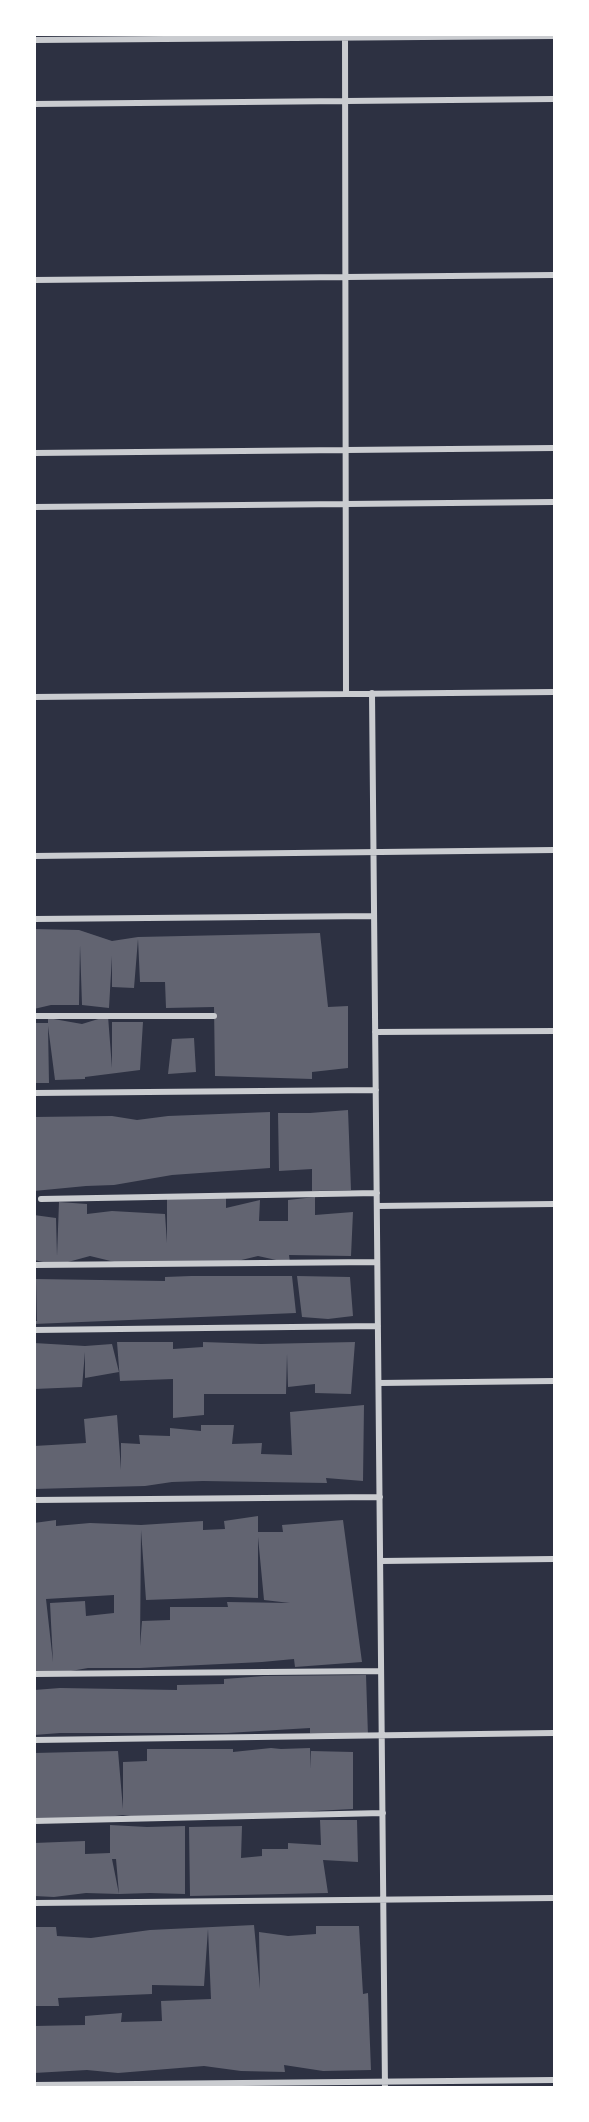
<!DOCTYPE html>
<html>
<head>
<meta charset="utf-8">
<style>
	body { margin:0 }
	#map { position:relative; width:589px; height:2122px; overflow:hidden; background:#2d3142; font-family:Arial,sans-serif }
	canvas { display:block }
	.frame { position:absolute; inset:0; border:36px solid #fff; pointer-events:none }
</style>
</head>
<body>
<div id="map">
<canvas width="589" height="2122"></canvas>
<div class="frame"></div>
</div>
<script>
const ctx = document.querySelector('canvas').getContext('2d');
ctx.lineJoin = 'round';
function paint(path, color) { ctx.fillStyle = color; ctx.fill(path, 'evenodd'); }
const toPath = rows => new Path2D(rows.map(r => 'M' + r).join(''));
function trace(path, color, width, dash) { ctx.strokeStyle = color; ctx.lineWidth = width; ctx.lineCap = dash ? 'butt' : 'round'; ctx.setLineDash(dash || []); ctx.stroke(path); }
paint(toPath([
	[34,929,79,930,112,941,138,937,320,933,328,1007,348,1006,348,1068,312,1072,312,1079,215,1076,214,1007,166,1008,165,982,140,982,138,939,134,988,112,987,112,956,109,1008,82,1005,80,945,79,1005,51,1005,34,1009],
	[108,1016,112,1068,112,1022,143,1022,140,1070,85,1077,85,1079,55,1080,48,1026,49,1083,34,1083,34,1023,48,1023,48,1018,82,1024],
	[194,1038,196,1072,168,1074,172,1039],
	[348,1110,351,1190,312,1191,312,1169,279,1171,278,1113,310,1113],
	[270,1112,270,1168,172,1175,114,1185,86,1186,34,1191,34,1117,112,1116,137,1120,168,1116],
	[226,1197,226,1208,260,1200,259,1221,288,1221,288,1200,315,1197,315,1215,353,1212,351,1256,289,1255,290,1263,258,1256,229,1263,123,1264,90,1256,57,1265,34,1260,34,1215,56,1218,57,1256,59,1202,87,1204,87,1214,112,1211,165,1214,167,1243,167,1198],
	[191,1276,292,1276,296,1313,34,1324,34,1321,37,1321,36,1279,165,1281,165,1277],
	[297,1276,350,1277,353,1316,328,1319,302,1317],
	[117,1342,173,1342,173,1349,203,1347,203,1342,261,1344,355,1342,351,1394,315,1393,315,1384,288,1387,287,1354,286,1394,204,1394,204,1415,173,1418,173,1379,120,1381],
	[34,1343,85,1346,112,1344,119,1372,85,1378,85,1352,82,1387,34,1389],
	[364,1405,363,1481,326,1478,327,1483,203,1481,172,1482,145,1486,34,1489,34,1446,86,1443,84,1419,117,1415,121,1470,121,1443,140,1444,139,1435,170,1436,170,1428,201,1431,201,1425,234,1425,232,1444,262,1443,261,1454,292,1455,290,1412],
	[258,1516,258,1532,283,1532,282,1525,343,1520,362,1662,295,1667,294,1659,262,1662,140,1668,88,1668,54,1674,34,1672,34,1523,56,1520,56,1526,90,1523,141,1525,203,1521,203,1530,225,1529,224,1521],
	[141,1530,146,1600,229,1597,258,1598,258,1537,264,1600,290,1603,227,1602,228,1607,170,1607,170,1620,142,1621,140,1646],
	[114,1595,114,1613,86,1616,85,1601,50,1603,53,1662,46,1599],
	[366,1675,368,1736,310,1733,310,1728,227,1733,60,1733,34,1735,34,1690,60,1688,177,1690,177,1685,224,1684,224,1679,264,1676],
	[271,1748,281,1749,310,1748,311,1769,311,1751,353,1752,353,1809,314,1811,280,1816,146,1818,123,1815,84,1820,34,1819,34,1753,118,1751,123,1809,123,1762,147,1761,147,1749,233,1749,233,1752],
	[320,1820,357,1820,358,1862,323,1860,328,1893,190,1896,189,1827,242,1826,241,1858,262,1856,262,1849,288,1849,288,1843,321,1845],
	[110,1825,147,1827,185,1826,185,1894,150,1893,119,1894,116,1859,112,1859,119,1894,86,1893,54,1897,34,1896,34,1843,85,1841,85,1854,110,1853],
	[254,1925,260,1989,259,1932,288,1936,316,1934,316,1926,359,1926,363,1994,368,1993,371,2070,323,2071,284,2065,285,2072,241,2071,204,2066,118,2073,87,2070,34,2073,34,2026,85,2025,85,2016,122,2013,121,2022,162,2021,161,2001,211,1999,208,1929,204,1986,152,1985,152,1994,58,1998,59,2006,34,2006,34,1927,56,1927,57,1936,91,1938,150,1930]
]), '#626471');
trace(toPath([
	[345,34,346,694],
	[34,40,554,36],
	[34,104,554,99],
	[34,280,554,275],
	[34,453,554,448],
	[34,507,554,502],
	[372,693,385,2088],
	[34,697,554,692],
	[34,856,554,850],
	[34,919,374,916],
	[34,1016,214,1016],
	[375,1032,554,1031],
	[34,1093,376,1090],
	[41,1199,377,1193],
	[377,1206,554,1204],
	[34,1265,377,1262],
	[34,1330,378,1326],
	[379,1383,554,1381],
	[34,1500,380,1497],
	[381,1561,554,1559],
	[34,1674,381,1671],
	[34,1740,554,1733],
	[34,1821,383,1813],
	[34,1903,554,1898],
	[34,2085,554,2080]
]), '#caccd0', 6);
</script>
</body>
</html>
